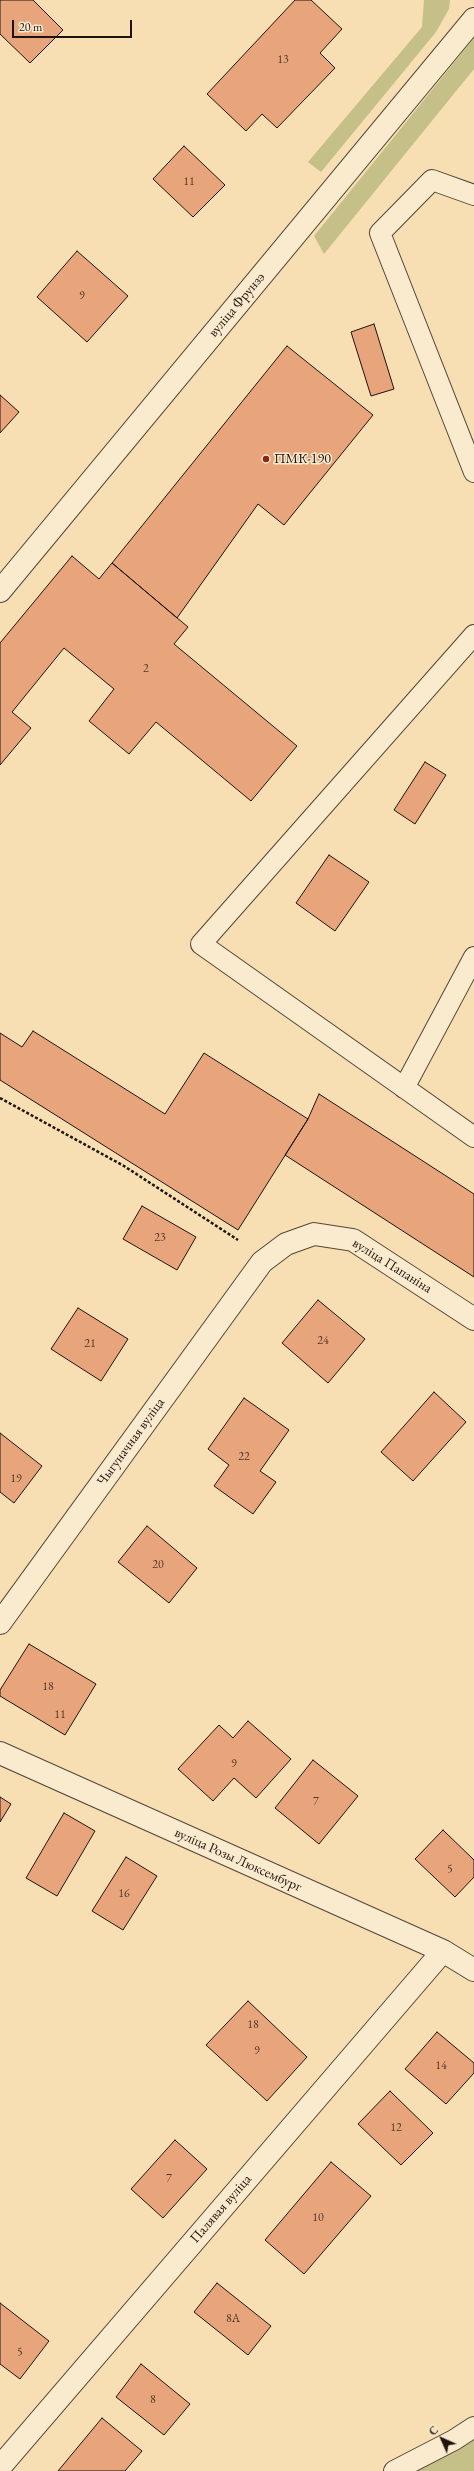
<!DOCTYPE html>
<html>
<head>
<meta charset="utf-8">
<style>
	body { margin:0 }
	#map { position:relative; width:474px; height:2471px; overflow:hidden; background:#f8dfb3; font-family:"EB Garamond",serif }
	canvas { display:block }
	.north { position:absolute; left:422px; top:2419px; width:40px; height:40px; -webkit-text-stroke:3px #faeace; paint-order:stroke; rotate:315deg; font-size:11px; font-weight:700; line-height:16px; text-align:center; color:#1e130f }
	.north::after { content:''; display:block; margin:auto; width:14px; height:18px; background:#1e130f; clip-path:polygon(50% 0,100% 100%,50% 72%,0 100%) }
	.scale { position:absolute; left:12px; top:20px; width:120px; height:18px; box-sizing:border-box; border:2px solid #1e130f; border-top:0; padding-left:5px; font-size:12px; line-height:14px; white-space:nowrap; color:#1e130f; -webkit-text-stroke:3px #faeace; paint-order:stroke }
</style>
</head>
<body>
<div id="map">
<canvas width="474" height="2471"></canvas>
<div class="north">С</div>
<div class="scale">20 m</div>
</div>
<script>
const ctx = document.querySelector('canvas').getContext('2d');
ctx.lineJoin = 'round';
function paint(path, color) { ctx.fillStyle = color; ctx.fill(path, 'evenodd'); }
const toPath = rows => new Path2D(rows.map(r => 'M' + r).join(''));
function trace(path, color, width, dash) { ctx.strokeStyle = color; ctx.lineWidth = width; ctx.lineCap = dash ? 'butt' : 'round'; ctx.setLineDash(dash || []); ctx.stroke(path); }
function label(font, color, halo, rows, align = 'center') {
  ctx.font = font + ' "EB Garamond",serif'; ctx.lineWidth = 3; ctx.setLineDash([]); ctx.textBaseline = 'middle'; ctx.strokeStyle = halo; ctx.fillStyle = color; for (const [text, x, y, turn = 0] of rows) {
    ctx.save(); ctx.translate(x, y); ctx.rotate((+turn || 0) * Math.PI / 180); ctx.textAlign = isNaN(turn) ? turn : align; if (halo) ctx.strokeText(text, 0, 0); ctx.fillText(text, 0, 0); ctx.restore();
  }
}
paint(toPath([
	[424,0,450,0,449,9,436,32,321,172,308,162,422,27],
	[474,38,474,69,324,254,314,236],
	[474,2439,474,2471,417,2471,455,2451]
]), '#c4c088');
const building = toPath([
	[0,0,33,0,63,30,30,63,0,34,0,0],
	[295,0,311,0,342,29,320,53,335,68,277,128,262,114,246,131,207,94,295,0],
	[184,146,225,185,193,217,153,179,184,146],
	[77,251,128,296,87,342,37,297,77,251],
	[374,324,394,389,371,396,351,332,374,324],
	[287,346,373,415,284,525,258,504,177,618,112,563,287,346],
	[0,395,19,412,0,433,0,395],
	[72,556,99,579,112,563,188,627,174,644,297,746,251,801,156,722,129,754,89,721,114,689,64,648,12,712,31,728,0,765,0,643,72,556],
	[425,762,446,775,415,824,394,810,425,762],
	[329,855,369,882,335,931,296,903,329,855],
	[33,1031,165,1114,204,1053,308,1119,238,1230,0,1080,0,1033,22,1047,33,1031],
	[319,1094,474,1194,474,1277,285,1155,308,1119,319,1094],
	[142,1206,196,1237,177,1270,123,1239,142,1206],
	[318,1300,365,1339,328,1383,282,1343,318,1300],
	[78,1308,128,1339,101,1381,51,1349,78,1308],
	[434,1392,466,1422,413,1481,381,1452,434,1392],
	[244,1398,289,1430,260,1471,276,1482,253,1514,214,1486,229,1465,208,1449,244,1398],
	[0,1433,42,1466,14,1503,0,1492,0,1433],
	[147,1526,197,1568,169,1603,118,1562,147,1526],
	[29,1644,96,1684,65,1735,0,1696,0,1690,29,1644],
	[248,1721,291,1759,256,1798,234,1778,213,1801,178,1769,219,1725,233,1738,248,1721],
	[313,1760,358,1796,319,1844,275,1808,313,1760],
	[0,1797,11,1804,0,1822,0,1797],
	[64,1813,95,1831,57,1896,26,1878,64,1813],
	[443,1830,474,1860,474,1877,455,1897,415,1859,443,1830],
	[126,1857,157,1876,123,1930,92,1911,126,1857],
	[248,2001,307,2057,267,2101,206,2045,248,2001],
	[437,2032,474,2063,474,2073,446,2104,405,2069,437,2032],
	[390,2091,433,2133,401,2165,358,2124,390,2091],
	[175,2140,207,2169,163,2218,131,2189,175,2140],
	[331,2162,371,2196,304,2274,265,2240,331,2162],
	[217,2283,271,2326,248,2355,194,2312,217,2283],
	[0,2303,49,2341,20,2379,0,2364,0,2303],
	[141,2364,190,2404,164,2435,116,2397,141,2364],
	[102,2418,142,2451,125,2471,58,2471,102,2418]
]);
paint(building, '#e8a57b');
trace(building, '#1e130f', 1);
const service = toPath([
	[474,195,432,180,380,233,474,472],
	[474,635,201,944,474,1137],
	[404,1088,474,957],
	[394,2471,454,2440,474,2427]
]);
const minor = toPath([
	[0,591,474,19],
	[0,1623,262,1262,286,1244,314,1234,353,1240,474,1319],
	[0,1753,443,1951,474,1970],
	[0,2467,443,1951]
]);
trace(service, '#544638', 22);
trace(minor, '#544638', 24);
trace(toPath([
	[0,1098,124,1166,238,1240]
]), '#1e130f', 2.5, [3, 2]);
trace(service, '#faeace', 20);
trace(minor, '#faeace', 22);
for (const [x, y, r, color] of [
	[266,459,4,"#8f2418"]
]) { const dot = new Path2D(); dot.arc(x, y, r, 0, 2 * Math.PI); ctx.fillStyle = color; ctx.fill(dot); trace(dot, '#faeace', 1.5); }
label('12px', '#50382a', null, [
	["13",283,60],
	["11",189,182],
	["9",82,296],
	["2",146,669],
	["23",160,1238],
	["24",323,1341],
	["21",90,1344],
	["22",244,1457],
	["19",16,1479],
	["20",158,1565],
	["18",48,1687],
	["11",60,1715],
	["9",234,1764],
	["7",316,1802],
	["5",450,1869],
	["16",124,1894],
	["18",253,2025],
	["9",257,2051],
	["14",441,2066],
	["12",396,2128],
	["7",169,2179],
	["10",318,2218],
	["8А",233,2319],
	["5",20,2352],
	["8",153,2400]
]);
label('14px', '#1e130f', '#faeace', [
	["вуліца Фрунзэ",237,305,-50],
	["вуліца Папаніна",392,1266,32],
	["Чыгуначная вуліца",131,1442,-54],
	["вуліца Розы Люксембург",238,1860,24],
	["Палявая вуліца",221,2209,-49]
]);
label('14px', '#1e130f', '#faeace', [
	["ПМК-190",274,459]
], 'left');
</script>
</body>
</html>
